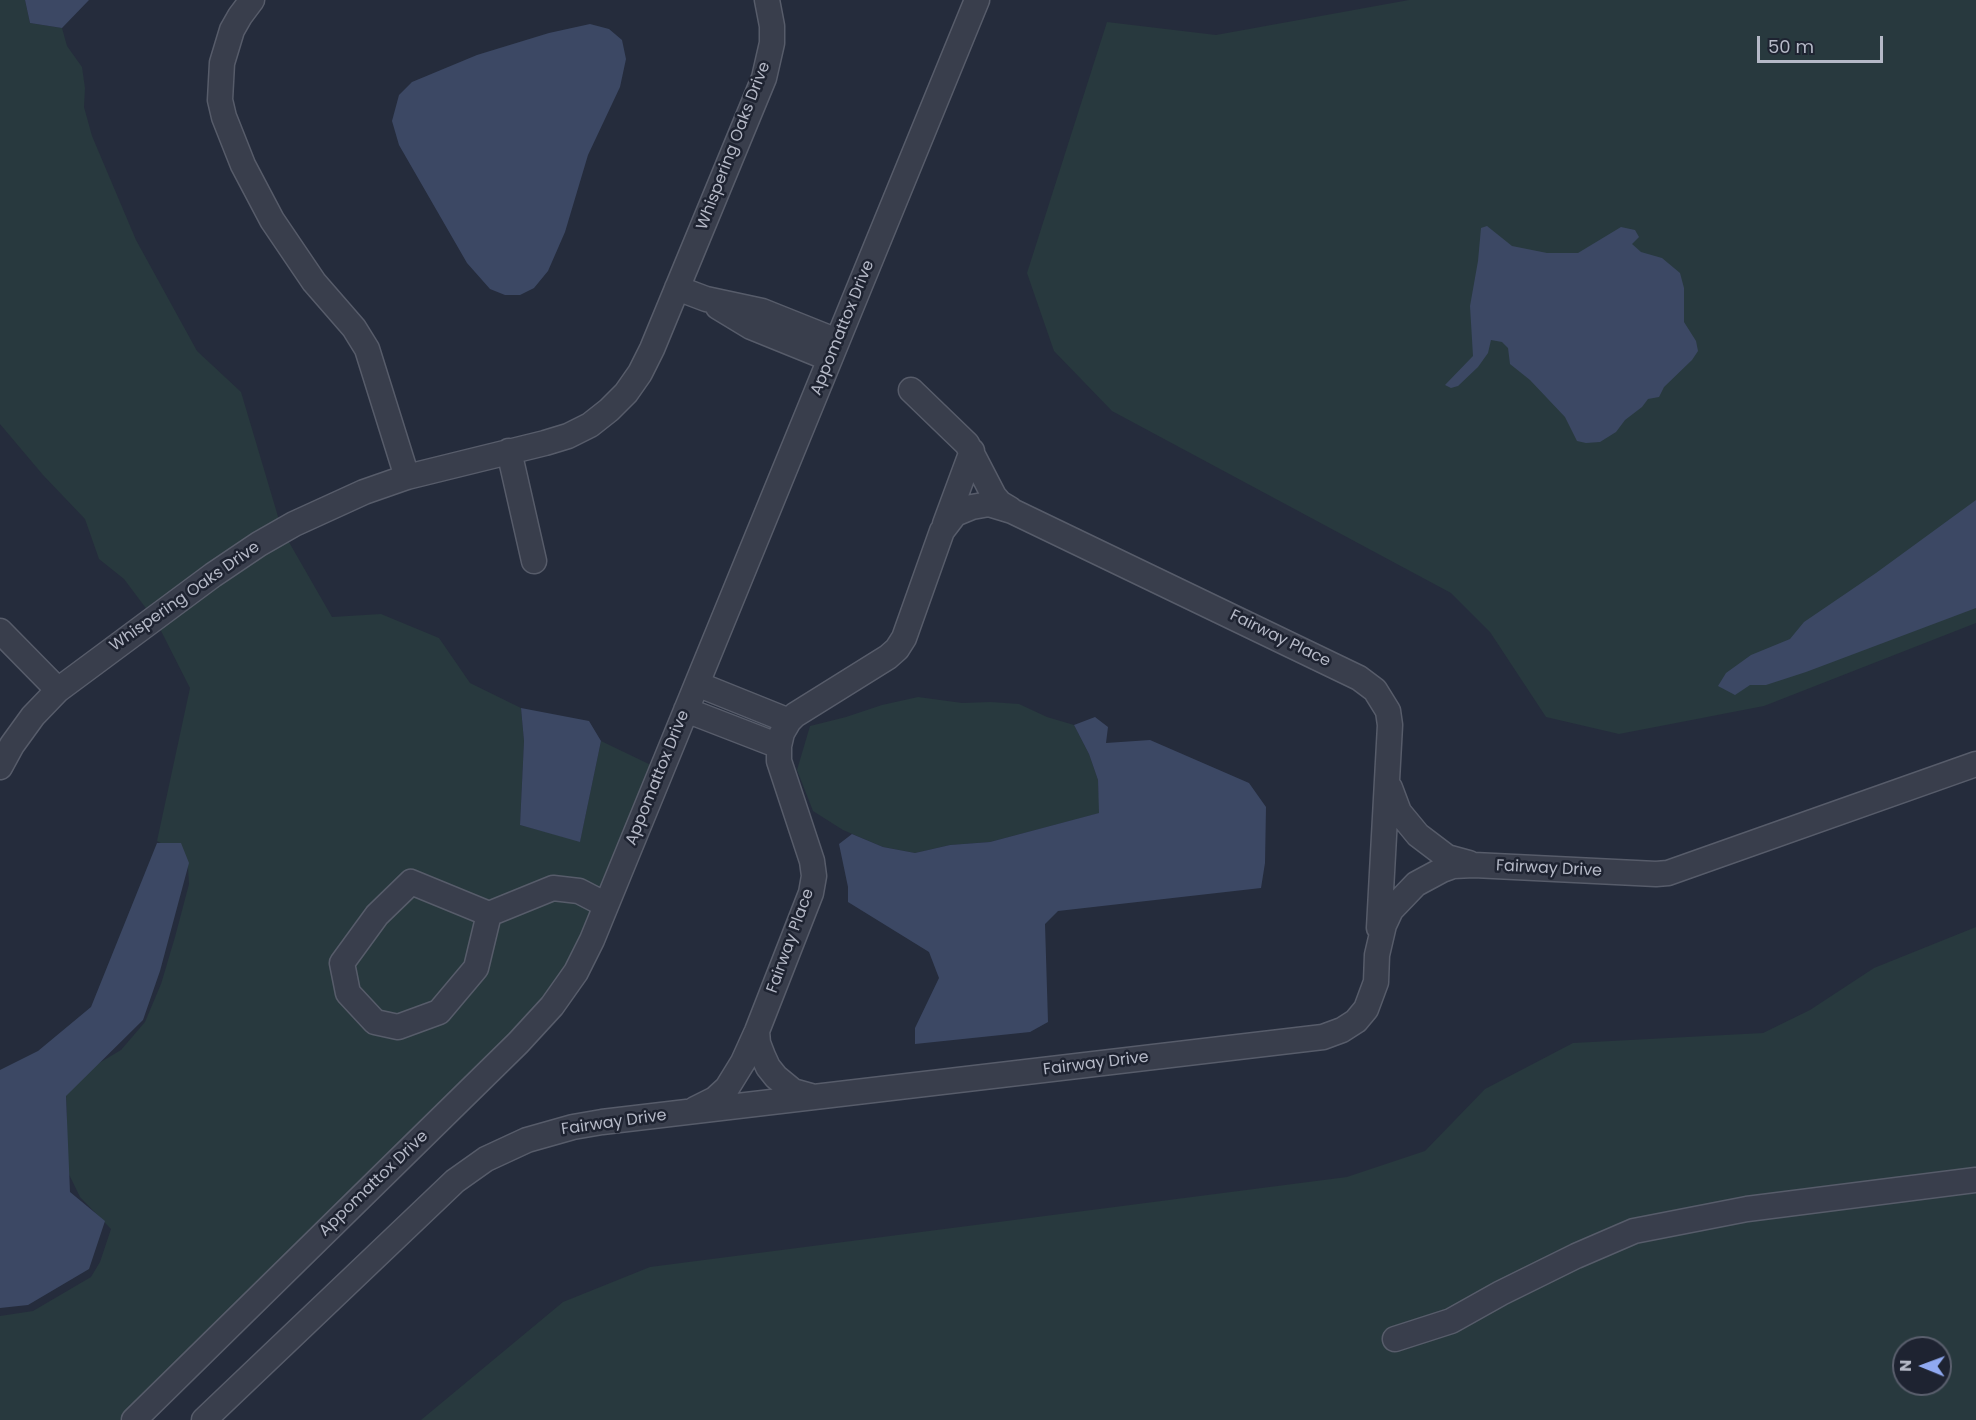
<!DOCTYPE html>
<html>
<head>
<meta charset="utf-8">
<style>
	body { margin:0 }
	#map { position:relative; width:1976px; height:1420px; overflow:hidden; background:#252c3c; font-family:Poppins,sans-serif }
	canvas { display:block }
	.north { position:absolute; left:1892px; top:1336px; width:60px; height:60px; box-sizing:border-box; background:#1e2331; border:2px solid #5a5f6d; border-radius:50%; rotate:271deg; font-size:16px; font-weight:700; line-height:24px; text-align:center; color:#b5b9c7 }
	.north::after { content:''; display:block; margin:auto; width:21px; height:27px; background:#90a9f1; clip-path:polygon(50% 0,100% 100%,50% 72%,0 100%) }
	.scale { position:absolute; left:1757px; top:36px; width:126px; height:27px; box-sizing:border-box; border:3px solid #b5b9c7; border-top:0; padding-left:8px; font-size:18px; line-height:21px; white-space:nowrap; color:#b5b9c7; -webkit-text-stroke:4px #1e2331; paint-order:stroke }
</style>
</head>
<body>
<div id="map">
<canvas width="1976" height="1420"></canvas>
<div class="north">N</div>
<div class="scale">50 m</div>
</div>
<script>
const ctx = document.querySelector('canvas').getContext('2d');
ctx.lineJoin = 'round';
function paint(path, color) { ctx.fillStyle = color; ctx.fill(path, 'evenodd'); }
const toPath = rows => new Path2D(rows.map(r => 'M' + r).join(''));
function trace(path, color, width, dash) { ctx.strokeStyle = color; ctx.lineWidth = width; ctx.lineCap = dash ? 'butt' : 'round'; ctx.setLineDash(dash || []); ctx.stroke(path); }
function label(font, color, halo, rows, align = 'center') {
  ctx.font = font + ' Poppins,sans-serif'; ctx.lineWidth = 5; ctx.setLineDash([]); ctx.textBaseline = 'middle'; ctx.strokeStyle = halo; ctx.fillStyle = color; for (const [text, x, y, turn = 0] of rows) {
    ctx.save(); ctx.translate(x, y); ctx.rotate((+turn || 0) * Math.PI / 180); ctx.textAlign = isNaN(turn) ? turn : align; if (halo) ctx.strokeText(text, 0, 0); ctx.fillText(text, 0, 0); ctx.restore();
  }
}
paint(toPath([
	[0,0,25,0,30,23,62,28,67,46,82,67,85,88,84,107,92,136,136,240,197,351,241,392,282,530,332,617,381,614,439,638,470,683,521,708,524,741,520,825,580,841,601,741,653,766,582,937,555,987,510,1037,120,1420,0,1420,0,1316,33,1311,91,1277,100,1262,111,1229,80,1197,61,1158,67,1117,66,1095,89,1069,121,1050,145,1022,161,984,175,937,189,884,188,867,172,849,157,841,190,688,157,623,124,579,99,559,85,519,43,475,0,424],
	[1409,0,1976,0,1976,623,1764,706,1619,734,1546,717,1490,632,1451,593,1112,411,1054,351,1027,273,1107,22,1216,35],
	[918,697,962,703,991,702,1019,704,1047,717,1074,725,1089,754,1098,780,1100,813,990,842,950,845,915,853,883,847,843,830,813,811,797,770,810,726,846,717,882,705],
	[1976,927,1976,1420,421,1420,563,1302,650,1267,1347,1177,1425,1151,1485,1089,1573,1043,1763,1033,1810,1010,1874,968],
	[1904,1348,1940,1348,1940,1384,1904,1384]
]), '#28393e');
paint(toPath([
	[25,0,89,0,62,28,30,23],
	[590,24,609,29,622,40,626,59,620,87,588,155,565,232,548,271,534,288,520,295,505,295,490,289,467,263,399,145,392,121,399,95,412,82,477,55,549,33],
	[1487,226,1512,246,1547,253,1578,253,1621,227,1635,230,1639,237,1632,244,1641,252,1662,258,1680,273,1684,288,1684,322,1696,341,1698,351,1692,360,1664,387,1659,397,1648,399,1642,407,1625,420,1616,432,1600,442,1586,443,1577,441,1565,417,1530,380,1510,364,1508,348,1502,342,1491,340,1488,353,1478,367,1458,386,1451,388,1445,385,1473,356,1470,306,1478,261,1481,228],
	[1976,500,1976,608,1806,672,1766,685,1750,685,1735,695,1718,686,1726,673,1751,655,1790,639,1804,622,1876,573],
	[521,708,589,721,601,741,580,842,520,825,524,741],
	[1095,717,1108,727,1106,743,1150,740,1249,783,1266,807,1265,863,1261,888,1058,911,1045,924,1048,1022,1030,1032,915,1044,915,1028,939,978,929,952,848,902,848,887,839,844,852,834,883,847,915,853,950,845,990,842,1099,813,1098,780,1089,754,1074,725],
	[157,843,181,843,189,863,160,971,143,1020,66,1096,70,1192,105,1221,89,1269,28,1305,0,1308,0,1070,38,1051,91,1007]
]), '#3c4864');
const minor = toPath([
	[252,0,240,16,232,30,222,63,220,100,224,117,243,165,272,220,314,282,354,328,367,349,407,477],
	[677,288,706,299,762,311,837,341],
	[718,307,751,327,830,359],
	[911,390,967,444,994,496,1000,503,1010,509],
	[509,451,534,561],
	[945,524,972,451],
	[0,631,58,690],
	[697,684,789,721],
	[686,710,779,746],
	[0,767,12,745,33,716,58,690,213,575,259,544,294,524,364,492,407,477,545,443,568,436,590,425,609,410,626,393,640,373,652,349,764,78,772,43,772,26,767,0],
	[1390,788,1399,812,1418,835,1447,857,1469,863],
	[489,914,476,968,439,1012,398,1027,375,1022,348,993,342,963,377,915,411,882,489,914,553,888,579,891,606,905],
	[757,1031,758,1043,763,1056,768,1067,776,1077,793,1091,811,1096],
	[695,1109,715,1099,727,1088,743,1062,757,1031,811,893,814,876,812,861,779,761,779,746,782,733,789,721,795,715,888,657,897,649,904,638,942,531,955,514,972,507,989,504,1012,511,1359,678,1375,690,1388,711,1390,725,1379,928],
	[1395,1339,1451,1321,1501,1293,1576,1256,1634,1231,1747,1209,1976,1180],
	[134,1420,518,1043,552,1006,576,972,592,940,977,0],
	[204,1420,455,1181,486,1159,527,1140,573,1127,602,1122,1323,1037,1342,1030,1356,1021,1366,1009,1376,982,1377,955,1384,925,1391,910,1416,884,1442,870,1453,866,1474,865,1656,874,1668,873,1976,764]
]);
trace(minor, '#575c6a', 27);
trace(minor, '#393e4c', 24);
label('16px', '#b5b9c7', '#1e2331', [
	["Whispering Oaks Drive",734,146,-69],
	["Appomattox Drive",843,328,-68],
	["Whispering Oaks Drive",185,597,-35],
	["Fairway Place",1280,639,26],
	["Appomattox Drive",658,778,-68],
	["Fairway Drive",1549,869,3],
	["Fairway Place",791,941,-70],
	["Fairway Drive",1096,1064,-7],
	["Fairway Drive",614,1123,-8],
	["Appomattox Drive",374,1184,-44]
]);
</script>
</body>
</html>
